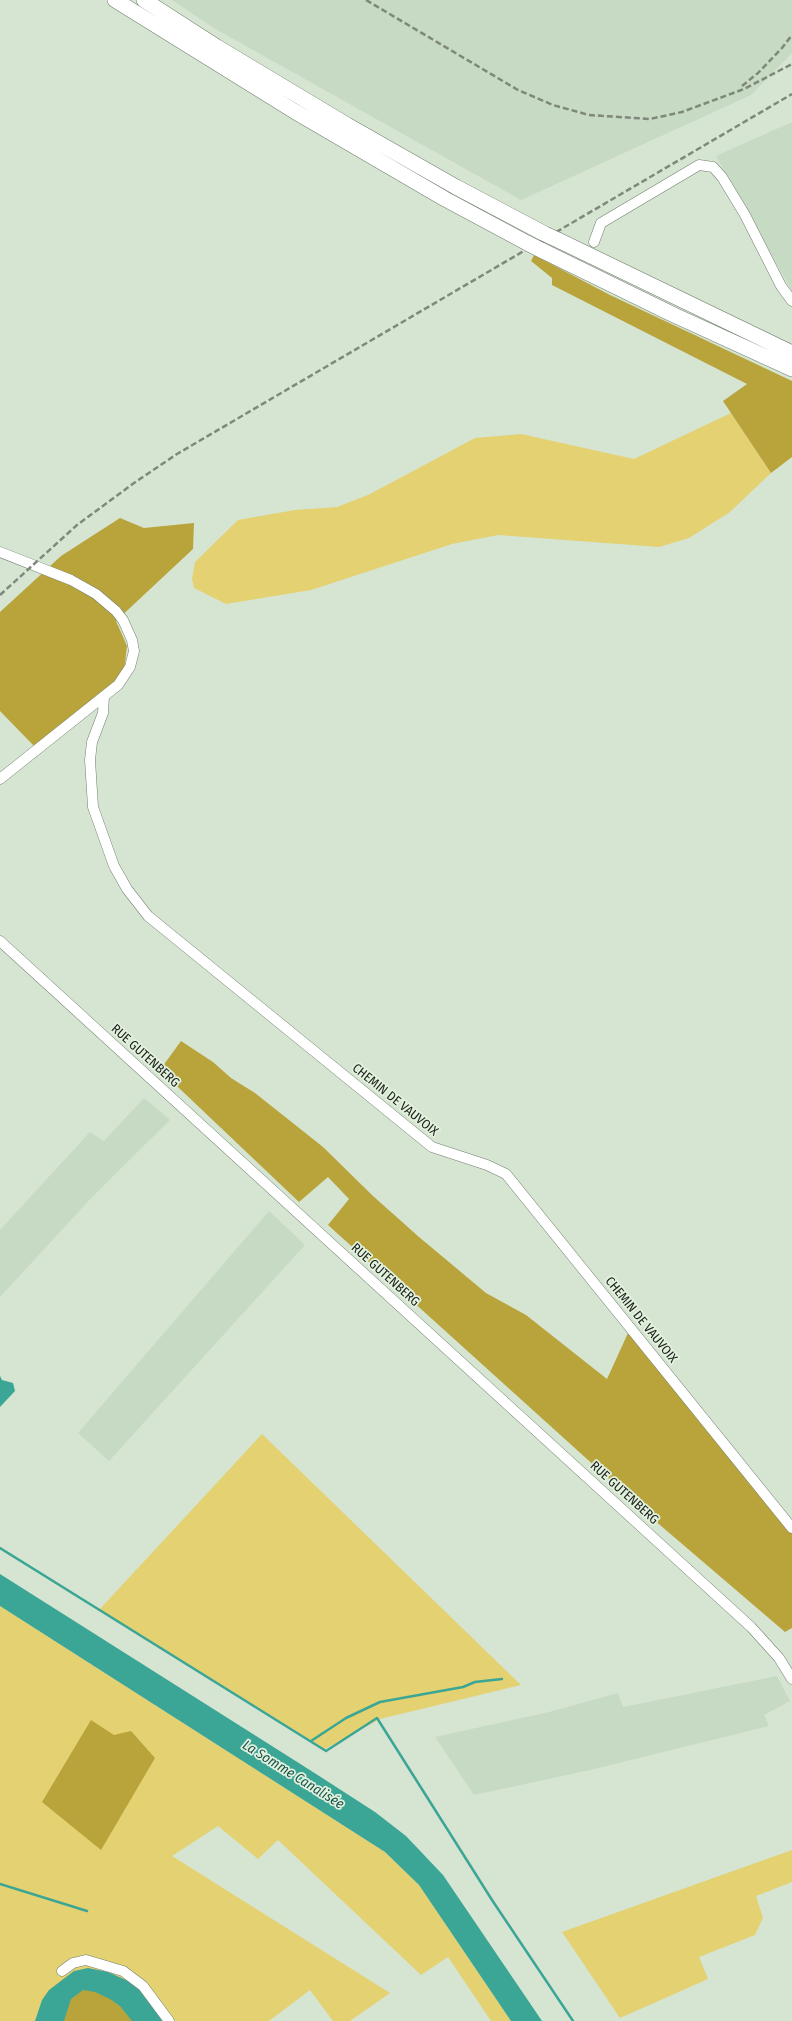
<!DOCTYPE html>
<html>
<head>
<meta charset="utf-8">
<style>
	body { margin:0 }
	canvas { display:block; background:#d6e4d2 }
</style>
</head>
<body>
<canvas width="792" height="2021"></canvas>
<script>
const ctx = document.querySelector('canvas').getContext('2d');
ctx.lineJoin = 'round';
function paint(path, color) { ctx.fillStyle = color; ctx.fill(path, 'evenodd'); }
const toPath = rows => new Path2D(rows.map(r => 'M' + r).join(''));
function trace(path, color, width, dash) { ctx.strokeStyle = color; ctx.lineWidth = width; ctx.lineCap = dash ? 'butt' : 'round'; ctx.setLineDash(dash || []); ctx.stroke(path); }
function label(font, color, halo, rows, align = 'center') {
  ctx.font = font + ' "Fira Sans Condensed",sans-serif'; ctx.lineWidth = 3.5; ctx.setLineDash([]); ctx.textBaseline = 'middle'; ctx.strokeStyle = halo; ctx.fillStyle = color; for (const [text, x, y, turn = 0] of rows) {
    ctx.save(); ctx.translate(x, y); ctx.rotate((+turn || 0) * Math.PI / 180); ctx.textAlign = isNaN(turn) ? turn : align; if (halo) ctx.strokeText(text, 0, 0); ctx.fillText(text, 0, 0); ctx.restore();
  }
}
paint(toPath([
	[172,0,792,0,792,53,751,95,521,200,212,27],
	[792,122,792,291,716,156],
	[144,1098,170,1120,93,1196,0,1297,0,1230,90,1132,104,1141],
	[269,1211,305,1245,109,1461,78,1433],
	[777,1676,790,1701,764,1715,769,1726,590,1770,474,1795,435,1737,549,1712,618,1693,623,1707]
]), '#c7dac3');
paint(toPath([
	[731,413,771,473,730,512,689,538,659,547,498,535,452,544,311,590,226,604,194,588,192,579,195,562,238,520,295,510,337,507,368,495,475,438,521,434,634,459],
	[262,1434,521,1685,380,1719,325,1749,99,1610],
	[0,1606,385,1852,419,1885,511,2021,491,2021,448,1957,421,1975,278,1840,258,1859,218,1826,172,1856,390,1993,350,2021,333,2021,310,1990,269,2021,0,2021],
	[792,1850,792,1882,756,1896,763,1918,755,1935,699,1957,708,1979,620,2018,562,1932]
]), '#e4d172');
paint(toPath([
	[534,255,610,295,792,381,792,457,771,473,723,401,747,384,552,285,552,278,531,261],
	[120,518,144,528,194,523,193,549,116,621,127,646,124,672,108,689,34,746,0,711,0,612,61,556],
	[181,1041,213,1062,231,1078,255,1093,323,1147,373,1196,419,1237,486,1293,526,1315,607,1379,628,1333,792,1532,792,1628,785,1632,660,1525,328,1225,349,1199,328,1177,299,1202,160,1070],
	[91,1720,114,1735,131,1731,155,1758,101,1850,42,1802],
	[70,1990,105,1990,143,2021,61,2021]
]), '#b8a43b');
paint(toPath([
	[0,1376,2,1380,13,1383,15,1391,0,1407],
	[0,1574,313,1772,375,1812,406,1836,443,1875,542,2021,511,2021,419,1885,385,1852,0,1606],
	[88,1968,108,1972,128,1981,142,1992,164,2021,132,2021,120,2006,110,1999,95,1992,83,1990,71,1999,64,2021,35,2021,42,2000,49,1990,74,1971]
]), '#3ba695');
trace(toPath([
	[0,1548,326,1751,377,1718,492,1900,573,2021],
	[311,1741,346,1718,380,1702,463,1687,475,1682,502,1679],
	[0,1884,87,1911]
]), '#3ba695', 2.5);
const minor = toPath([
	[594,242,601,223,699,165,713,167,722,177,745,215,781,286,792,301],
	[0,552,71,580,96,594,116,611,123,620,132,640,134,651,130,667,118,685,0,779],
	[104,696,103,713,92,742,90,760,93,807,114,866,127,889,148,916,432,1147,487,1165,506,1174,792,1528],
	[0,941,751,1627,779,1658,792,1679],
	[62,1971,73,1963,86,1960,123,1971,143,1986,169,2021]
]);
const highway = toPath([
	[115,0,294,111,445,199,529,244],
	[144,0,217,47,347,125,456,187,545,234],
	[558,240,792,353],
	[541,250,674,315,792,369]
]);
trace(minor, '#738070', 11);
trace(highway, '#738070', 16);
trace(minor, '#fff', 10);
trace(highway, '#fff', 15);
trace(toPath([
	[366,0,518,90,553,105,589,115,650,119,682,112,744,89,792,64],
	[742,86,758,73,782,48,792,35],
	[0,595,77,525,134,483,177,454,792,94]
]), '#7e887b', 2.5, [6, 3]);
const highwayBridge = toPath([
	[545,234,558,240],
	[529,244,541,250]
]);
trace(highwayBridge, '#738070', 16, []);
trace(highwayBridge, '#fff', 15);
label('13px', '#1b2019', '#e3f1df', [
	["RUE GUTENBERG",145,1056,42],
	["CHEMIN DE VAUVOIX",395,1100,39],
	["RUE GUTENBERG",385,1275,42],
	["CHEMIN DE VAUVOIX",641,1320,51],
	["RUE GUTENBERG",624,1493,42]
]);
label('italic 14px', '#18544b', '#e3f1df', [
	["La Somme Canalisée",293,1775,32]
]);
</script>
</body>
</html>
